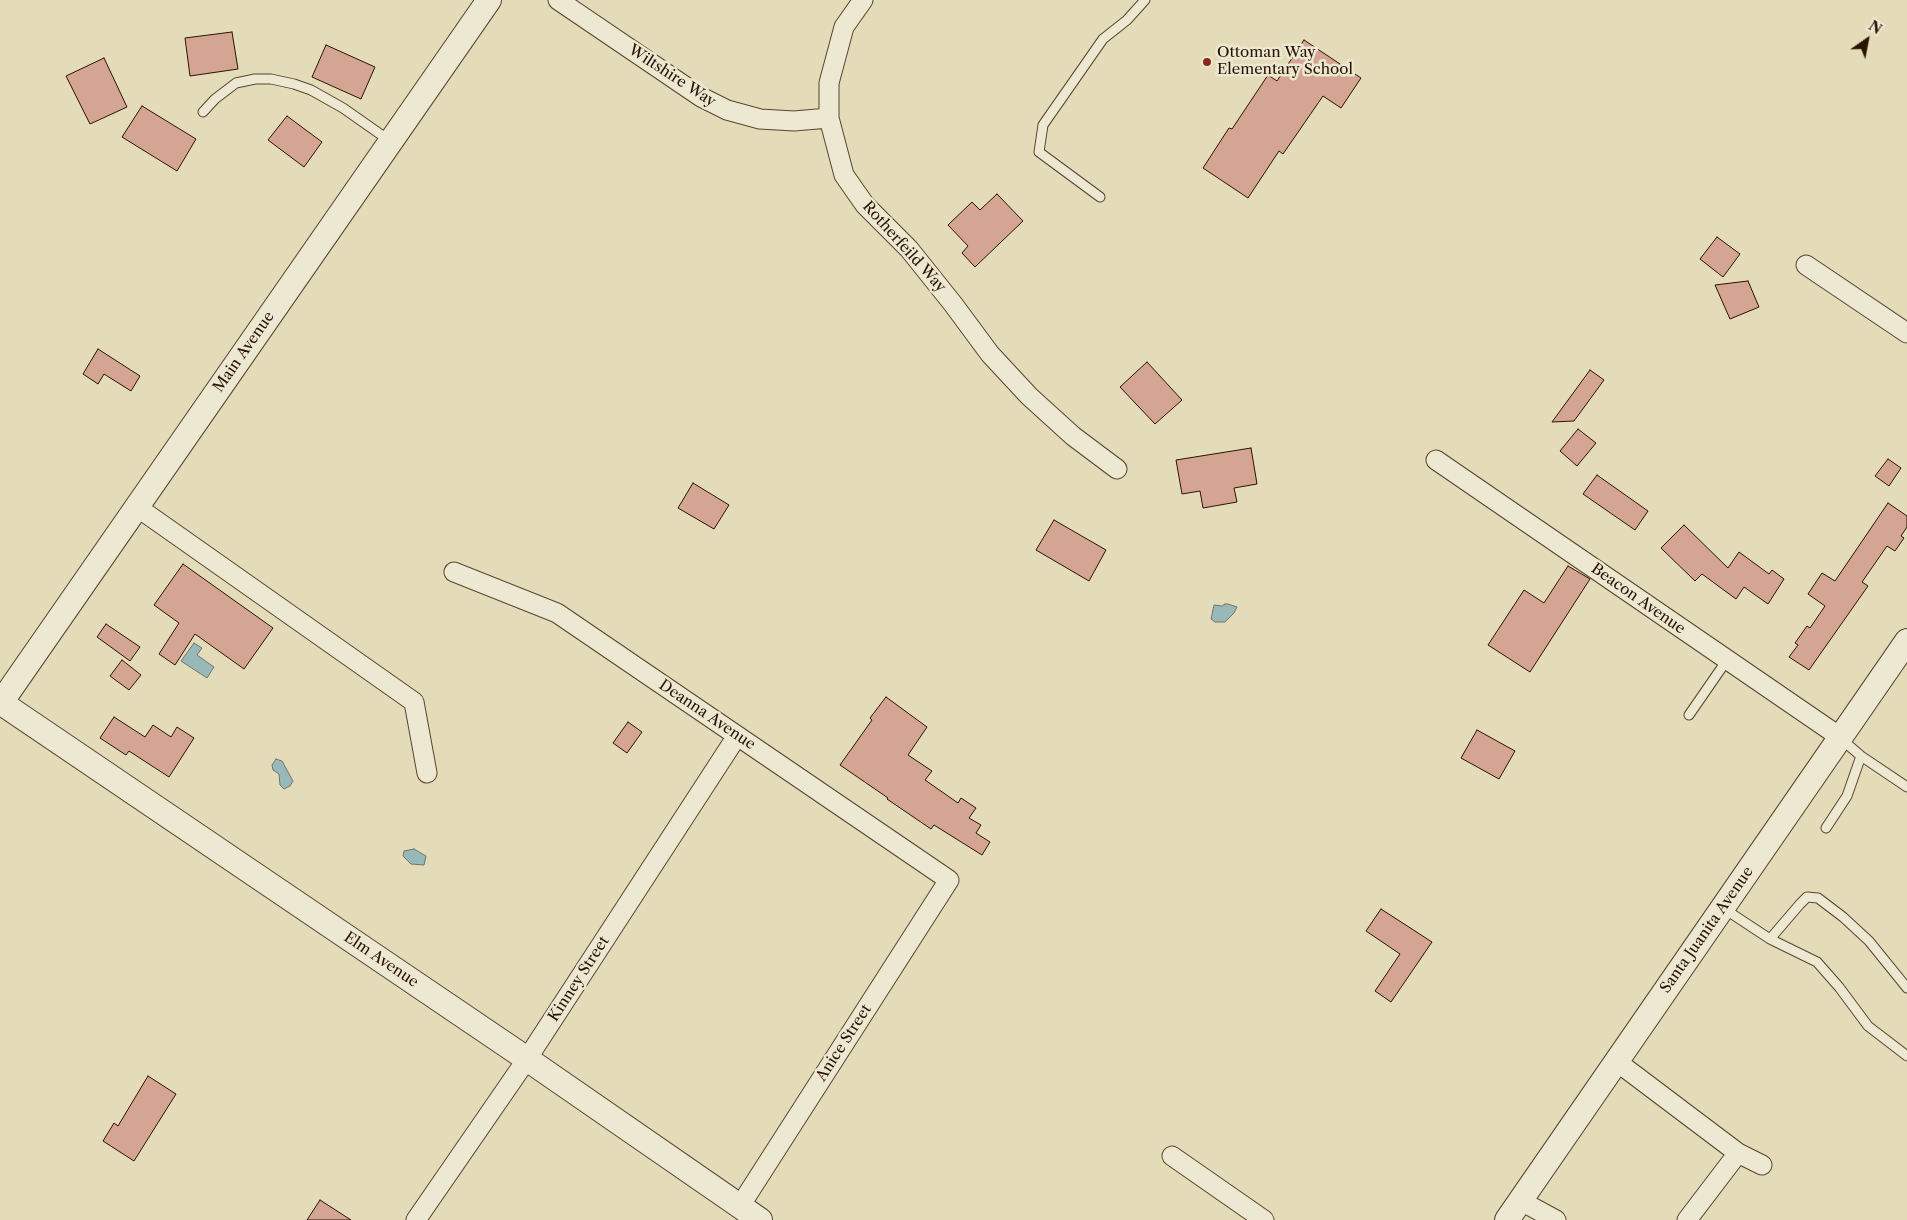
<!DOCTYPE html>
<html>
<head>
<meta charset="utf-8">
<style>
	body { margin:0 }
	#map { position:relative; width:1907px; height:1220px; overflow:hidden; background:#e4dbb9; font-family:"Libre Caslon Text",serif }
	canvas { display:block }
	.north { position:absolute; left:1842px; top:15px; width:50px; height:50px; -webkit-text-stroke:4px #ede8d2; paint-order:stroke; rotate:33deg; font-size:14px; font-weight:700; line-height:20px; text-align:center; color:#2a1301 }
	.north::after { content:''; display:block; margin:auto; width:18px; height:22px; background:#2a1301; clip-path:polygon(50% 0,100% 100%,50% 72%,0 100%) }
</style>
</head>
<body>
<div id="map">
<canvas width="1907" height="1220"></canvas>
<div class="north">N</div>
</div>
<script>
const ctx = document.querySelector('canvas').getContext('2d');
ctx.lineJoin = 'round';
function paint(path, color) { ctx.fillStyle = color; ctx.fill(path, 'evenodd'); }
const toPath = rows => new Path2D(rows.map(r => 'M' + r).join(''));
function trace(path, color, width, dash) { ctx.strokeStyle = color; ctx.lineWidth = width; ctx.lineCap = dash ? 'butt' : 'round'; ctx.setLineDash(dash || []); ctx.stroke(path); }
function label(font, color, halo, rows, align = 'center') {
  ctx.font = font + ' "Libre Caslon Text",serif'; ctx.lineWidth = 5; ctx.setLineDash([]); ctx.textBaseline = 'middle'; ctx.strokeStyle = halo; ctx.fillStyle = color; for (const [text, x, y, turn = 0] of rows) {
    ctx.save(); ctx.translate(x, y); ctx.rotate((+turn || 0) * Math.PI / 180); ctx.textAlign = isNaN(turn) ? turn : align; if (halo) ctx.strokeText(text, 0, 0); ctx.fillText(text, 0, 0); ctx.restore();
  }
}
const water = toPath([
	[1225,604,1228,604,1237,607,1234,613,1225,622,1215,622,1211,619,1214,605,1222,606,1225,604],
	[194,643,202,648,197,655,214,667,207,678,181,661,194,643],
	[276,759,282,761,293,781,290,786,284,789,280,785,279,774,273,770,272,765,276,759],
	[414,849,426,856,424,865,411,864,403,856,404,851,414,849]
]);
paint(water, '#99b9b9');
trace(water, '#6d776f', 1);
const building = toPath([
	[232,32,238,69,190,76,185,38,232,32],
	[1304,40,1361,78,1341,108,1323,96,1283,154,1279,151,1248,198,1203,168,1229,128,1232,129,1268,75,1277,81,1304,40],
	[326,45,375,67,361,99,312,77,326,45],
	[104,58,127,107,90,124,66,76,104,58],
	[142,106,196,139,177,171,122,137,142,106],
	[287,116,322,142,304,167,268,140,287,116],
	[997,194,1023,221,975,267,962,253,968,246,948,225,972,202,980,210,997,194],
	[1717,237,1740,254,1723,277,1700,259,1717,237],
	[1748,281,1759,307,1730,319,1715,285,1748,281],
	[98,349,140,376,131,391,104,374,98,384,83,374,98,349],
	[1147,362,1182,400,1155,424,1120,387,1147,362],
	[1590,370,1604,380,1574,421,1552,422,1590,370],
	[1578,429,1596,443,1577,466,1560,451,1578,429],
	[1251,448,1257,484,1234,488,1237,502,1203,508,1200,491,1182,494,1176,460,1251,448],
	[1888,459,1901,468,1889,486,1875,476,1888,459],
	[1597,475,1648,511,1635,530,1583,494,1597,475],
	[693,483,729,505,714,529,678,508,693,483],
	[1888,503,1907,516,1907,527,1901,536,1904,538,1895,551,1887,546,1862,582,1868,586,1809,670,1789,657,1798,645,1795,643,1807,626,1810,628,1825,606,1808,594,1822,573,1835,581,1888,503],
	[1054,520,1106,550,1089,581,1036,550,1054,520],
	[1684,525,1728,568,1739,552,1769,574,1772,570,1784,579,1768,604,1744,587,1736,599,1702,574,1695,581,1661,548,1684,525],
	[183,564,273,628,244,669,195,634,175,665,159,654,179,623,154,605,183,564],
	[1568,566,1590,579,1530,672,1488,645,1524,590,1544,603,1568,566],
	[106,624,140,647,130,661,97,637,106,624],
	[122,660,141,675,129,690,110,676,122,660],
	[886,697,927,727,908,755,932,771,925,780,958,803,961,798,976,808,969,818,981,825,976,833,990,842,982,855,934,825,931,829,887,799,888,798,840,765,872,720,870,718,886,697],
	[114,717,145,737,153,725,171,737,177,727,194,738,169,777,129,751,126,755,100,738,114,717],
	[628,722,642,732,627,753,613,743,628,722],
	[1477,730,1515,751,1499,779,1461,758,1477,730],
	[1381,909,1432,942,1391,1002,1375,991,1400,954,1366,931,1381,909],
	[148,1076,176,1094,134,1161,103,1141,114,1123,118,1126,148,1076],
	[320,1200,351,1220,307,1220,320,1200]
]);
paint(building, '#d5a593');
trace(building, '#2a1301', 1);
const service = toPath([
	[203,112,215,99,236,83,255,79,271,79,294,84,311,90,343,108,390,141],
	[1100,197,1039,152,1043,125,1103,39,1127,20,1145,0],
	[1689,715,1727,660],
	[1840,738,1861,756,1907,787],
	[1826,828,1847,796,1861,756],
	[1723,908,1770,939,1817,962,1839,987,1868,1026,1907,1056],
	[1770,939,1800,904,1807,897,1818,898,1843,917,1869,941,1907,988]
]);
const minor = toPath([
	[558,0,701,97,727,110,760,119,794,121,829,118],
	[863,0,844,27,829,83,829,118,844,175,865,205,909,249,953,304,990,354,1029,396,1073,436,1117,469],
	[1806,265,1907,333],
	[1436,460,1840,737],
	[137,507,414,702,427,773],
	[454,572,557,613,949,880,740,1206],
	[1616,1061,1738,1153,1762,1165],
	[1172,1156,1264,1220],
	[1521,1201,1556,1220],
	[416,1220,527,1059,737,736],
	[1687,1220,1738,1153]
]);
const tertiary = toPath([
	[0,702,527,1059,760,1220],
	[0,704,489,0],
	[1507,1220,1907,641]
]);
trace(service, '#58452f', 11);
trace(minor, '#58452f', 21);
trace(tertiary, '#58452f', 26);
trace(service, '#ede8d2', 9);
trace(minor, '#ede8d2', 19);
trace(tertiary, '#ede8d2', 24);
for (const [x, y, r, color] of [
	[1207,62,5,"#8f2418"]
]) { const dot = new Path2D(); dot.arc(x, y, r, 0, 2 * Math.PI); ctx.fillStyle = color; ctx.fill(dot); trace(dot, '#ede8d2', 2); }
label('15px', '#2a1301', '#ede8d2', [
	["Ottoman Way",1217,53],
	["Elementary School",1217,70]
], 'left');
label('15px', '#2a1301', '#ede8d2', [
	["Wiltshire Way",672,76,33],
	["Rotherfeild Way",904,247,48],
	["Main Avenue",244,352,-55],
	["Beacon Avenue",1638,599,35],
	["Deanna Avenue",707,715,34],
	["Santa Juanita Avenue",1707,930,-55],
	["Elm Avenue",381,960,34],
	["Kinney Street",579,979,-57],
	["Anice Street",844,1043,-57]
]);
</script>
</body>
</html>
